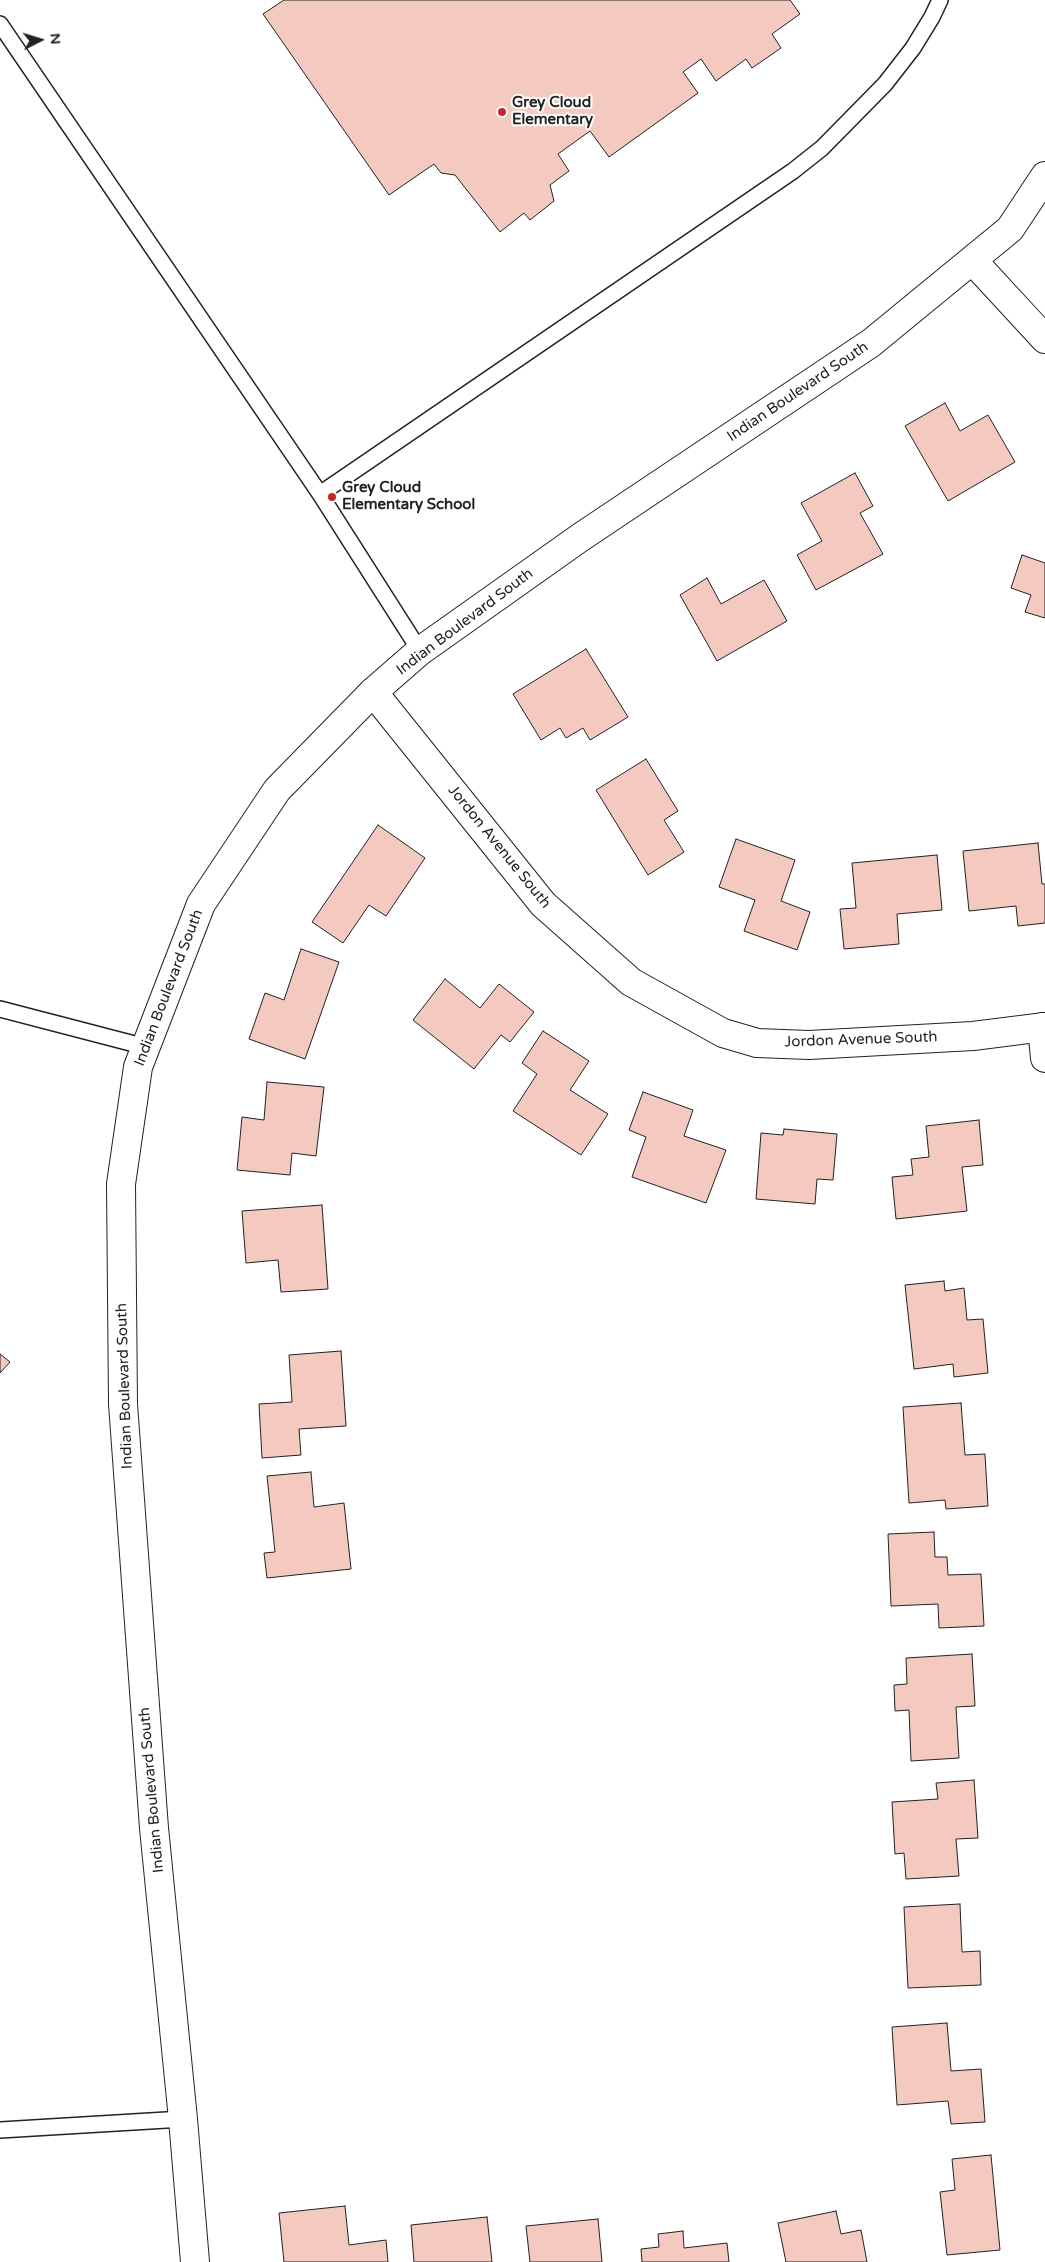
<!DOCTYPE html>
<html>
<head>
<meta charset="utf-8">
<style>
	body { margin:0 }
	#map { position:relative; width:1045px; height:2262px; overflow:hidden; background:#fff; font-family:"Varela Round",sans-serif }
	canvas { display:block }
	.north { position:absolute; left:15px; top:15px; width:50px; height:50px; -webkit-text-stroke:4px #fff; paint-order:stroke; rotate:85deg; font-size:14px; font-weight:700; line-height:20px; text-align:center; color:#222 }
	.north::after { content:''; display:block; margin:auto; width:18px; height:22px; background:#222; clip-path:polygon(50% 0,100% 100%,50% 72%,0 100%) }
</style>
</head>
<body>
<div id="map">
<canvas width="1045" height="2262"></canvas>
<div class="north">N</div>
</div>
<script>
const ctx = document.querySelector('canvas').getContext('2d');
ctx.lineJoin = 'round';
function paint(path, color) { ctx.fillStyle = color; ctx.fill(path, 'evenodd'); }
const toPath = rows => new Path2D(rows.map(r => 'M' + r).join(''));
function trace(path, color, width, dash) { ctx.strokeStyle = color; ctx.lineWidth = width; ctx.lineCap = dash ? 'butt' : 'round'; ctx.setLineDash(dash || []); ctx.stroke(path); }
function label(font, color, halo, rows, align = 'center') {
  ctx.font = font + ' "Varela Round",sans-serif'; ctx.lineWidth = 4; ctx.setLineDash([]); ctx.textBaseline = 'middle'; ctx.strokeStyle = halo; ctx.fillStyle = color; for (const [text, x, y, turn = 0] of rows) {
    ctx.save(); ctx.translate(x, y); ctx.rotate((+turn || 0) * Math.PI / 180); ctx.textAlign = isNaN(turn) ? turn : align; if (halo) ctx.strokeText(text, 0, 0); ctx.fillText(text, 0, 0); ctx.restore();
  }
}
const building = toPath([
	[284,0,790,0,800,14,772,34,781,48,752,68,746,59,716,81,701,59,683,72,698,93,609,157,590,131,558,154,569,171,550,185,554,201,530,220,524,213,500,232,455,175,441,173,434,164,389,195,263,14,284,0],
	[945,403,960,431,988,415,1015,462,948,501,905,426,945,403],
	[855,473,873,506,860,513,883,554,816,590,797,555,822,541,801,503,855,473],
	[1022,555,1045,563,1045,618,1025,612,1031,595,1011,588,1022,555],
	[707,578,721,604,764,580,787,621,717,661,680,595,707,578],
	[586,649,628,717,590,740,583,728,566,738,560,728,541,740,513,694,586,649],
	[646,759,678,811,664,820,684,852,648,875,596,790,646,759],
	[378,825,425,858,386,916,369,905,343,943,312,922,378,825],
	[736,839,795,860,781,901,810,912,797,950,744,931,755,900,719,887,736,839],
	[1038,843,1042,884,1045,884,1045,923,1018,926,1016,906,969,911,963,851,1038,843],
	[937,855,942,910,897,914,899,944,844,949,840,909,856,908,852,863,937,855],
	[301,949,339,962,305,1059,249,1039,265,993,284,1000,301,949],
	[445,979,480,1008,499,984,534,1012,510,1042,501,1035,474,1069,413,1020,445,979],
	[543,1031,589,1061,570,1090,608,1114,581,1155,513,1111,537,1074,522,1063,543,1031],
	[267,1082,324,1087,316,1156,292,1153,290,1175,237,1170,242,1117,264,1120,267,1082],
	[643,1092,693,1110,684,1136,726,1150,706,1203,632,1177,646,1137,629,1130,643,1092],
	[979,1120,983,1165,962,1167,967,1211,896,1219,892,1177,913,1175,911,1159,929,1157,926,1126,979,1120],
	[784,1129,837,1134,833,1180,817,1179,815,1204,756,1199,761,1133,783,1135,784,1129],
	[322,1205,328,1289,281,1292,278,1260,246,1263,242,1211,322,1205],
	[944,1281,945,1291,964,1288,967,1320,983,1319,988,1373,954,1377,953,1364,914,1369,905,1285,944,1281],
	[341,1351,346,1426,299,1429,301,1455,262,1458,259,1404,292,1402,289,1355,341,1351],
	[0,1354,10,1362,0,1373,0,1354],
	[961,1403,965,1455,985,1454,988,1506,946,1509,945,1500,909,1503,903,1407,961,1403],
	[311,1472,314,1507,344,1503,351,1569,267,1578,264,1553,275,1552,267,1476,311,1472],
	[934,1532,935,1557,947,1557,948,1575,981,1574,984,1626,939,1628,938,1604,891,1606,888,1534,934,1532],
	[972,1654,975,1706,956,1707,959,1758,911,1761,909,1710,895,1711,894,1685,907,1684,906,1658,972,1654],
	[974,1780,978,1838,956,1839,959,1876,906,1879,904,1853,895,1854,892,1802,938,1799,936,1783,974,1780],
	[960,1904,962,1952,980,1951,981,1985,908,1988,904,1907,960,1904],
	[947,2023,951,2071,981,2069,985,2122,951,2124,948,2101,897,2105,892,2027,947,2023],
	[991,2155,1000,2250,947,2255,940,2192,955,2190,952,2159,991,2155],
	[345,2206,349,2245,386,2240,388,2262,284,2262,279,2213,345,2206],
	[836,2211,841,2234,861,2230,867,2262,786,2262,778,2223,836,2211],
	[487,2217,492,2262,414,2262,411,2225,487,2217],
	[598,2219,602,2262,530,2262,526,2226,598,2219],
	[683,2231,684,2248,727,2243,729,2262,642,2262,641,2249,659,2247,658,2234,683,2231]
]);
paint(building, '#f3c9c0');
trace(building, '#222', 1);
const lane = toPath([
	[0,24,320,494,420,651],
	[320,494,793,171,822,148,885,84,913,48,932,17,940,0],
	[0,1009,146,1047],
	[0,2130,183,2119]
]);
const street = toPath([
	[973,261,1045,339],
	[373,692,543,904,631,982,723,1033,757,1043,809,1045,973,1036,1045,1027],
	[1042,1027,1045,1058]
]);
const secondary = toPath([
	[195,2262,183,2119,154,1828,123,1404,121,1184,138,1067,201,904,277,790,373,692,420,651,581,537,871,343,1010,229,1045,176]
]);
trace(lane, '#222', 18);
trace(street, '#222', 30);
trace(secondary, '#222', 30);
trace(lane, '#fff', 15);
trace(street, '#fff', 28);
trace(secondary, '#fff', 28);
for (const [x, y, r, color] of [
	[502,112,5,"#c62828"],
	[332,497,5,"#c62828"]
]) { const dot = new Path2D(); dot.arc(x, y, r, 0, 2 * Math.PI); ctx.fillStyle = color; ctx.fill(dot); trace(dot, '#fff', 2); }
label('bold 15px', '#222', '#fff', [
	["Grey Cloud",512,103],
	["Elementary",512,120],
	["Grey Cloud",342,488],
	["Elementary School",342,505]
], 'left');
label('15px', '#222', '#fff', [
	["Indian Boulevard South",798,392,-34],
	["Indian Boulevard South",465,622,-37],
	["Jordon Avenue South",499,847,51],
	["Indian Boulevard South",169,988,-69],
	["Jordon Avenue South",861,1040,-2],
	["Indian Boulevard South",125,1386,-92],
	["Indian Boulevard South",152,1790,-95]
]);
</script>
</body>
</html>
